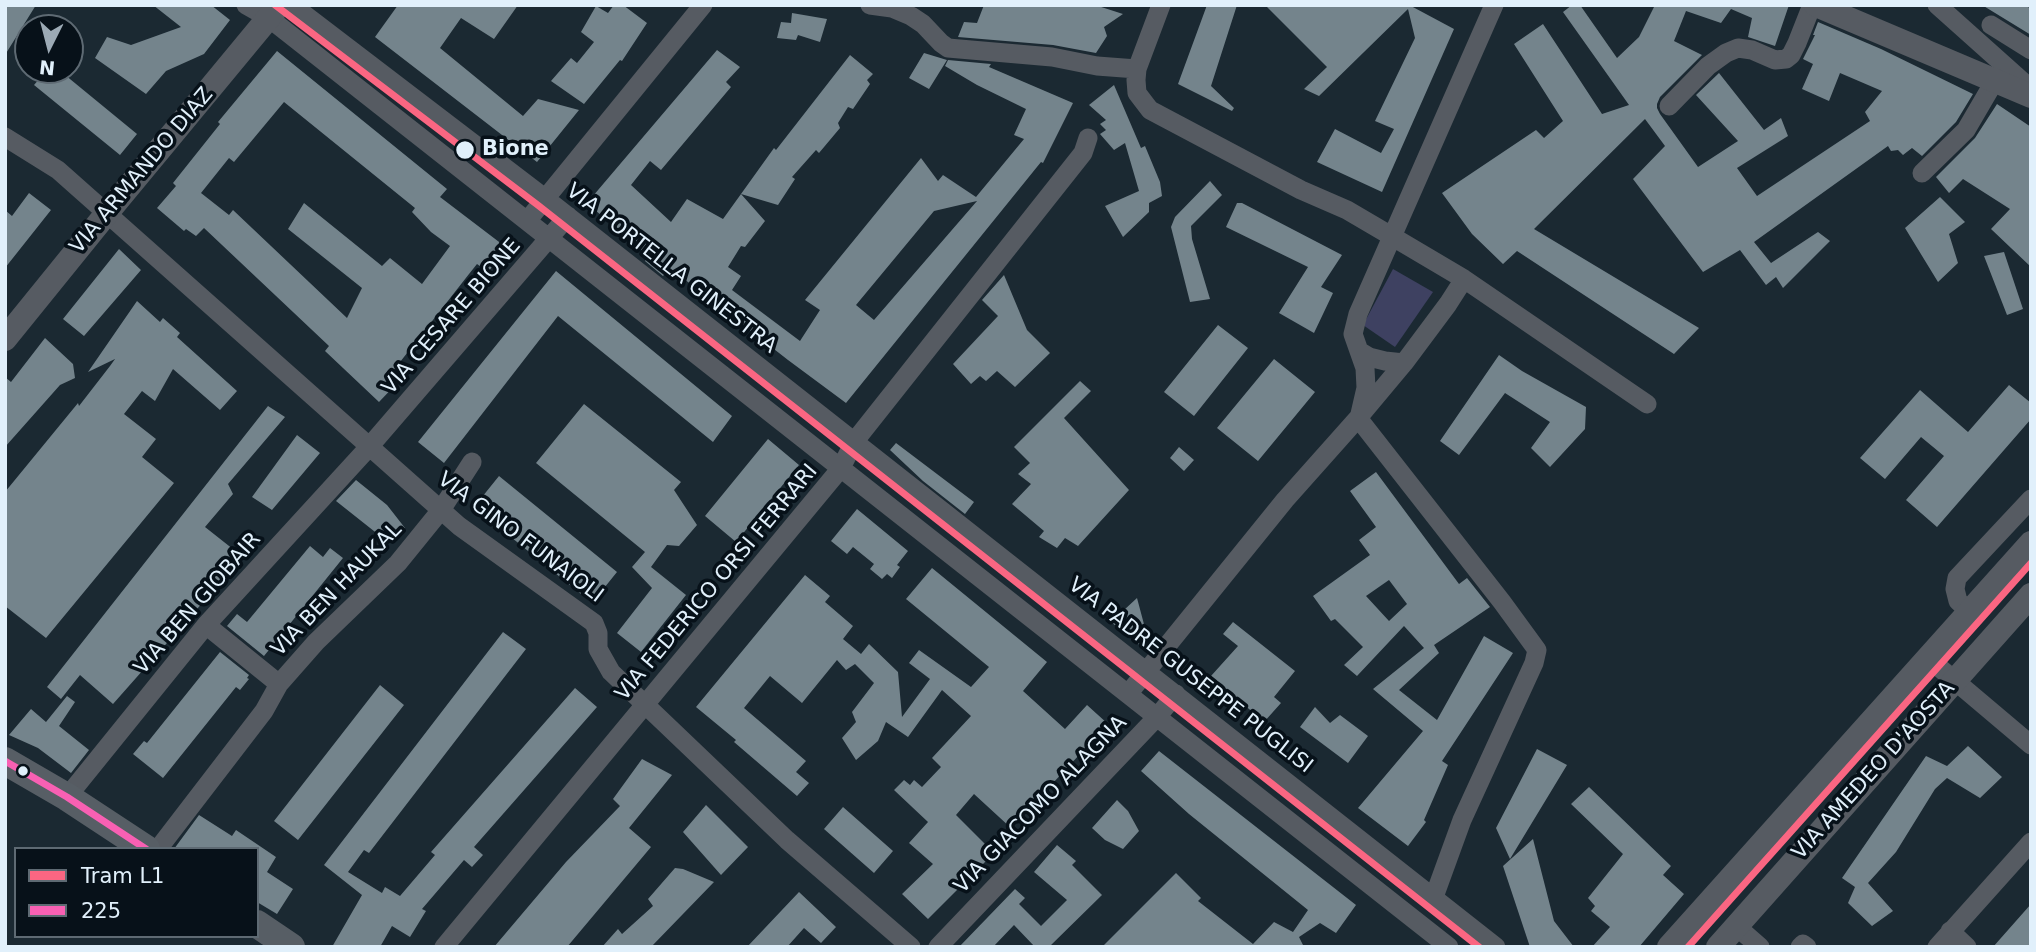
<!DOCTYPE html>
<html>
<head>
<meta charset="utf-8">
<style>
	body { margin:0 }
	#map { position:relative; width:2036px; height:952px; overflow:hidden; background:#1b2932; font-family:"DejaVu Sans",sans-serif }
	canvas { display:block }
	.frame { position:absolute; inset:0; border:7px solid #e1f0fb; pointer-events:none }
	.legend { position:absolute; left:14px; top:847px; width:245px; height:91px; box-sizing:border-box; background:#071119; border:2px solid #5e6a73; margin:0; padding:9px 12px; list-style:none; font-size:21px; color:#e1f0fb }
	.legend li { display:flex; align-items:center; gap:14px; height:35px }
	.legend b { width:35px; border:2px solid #5e6a73 }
	.north { position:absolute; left:14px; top:14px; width:70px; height:70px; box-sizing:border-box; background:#071119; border:2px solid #5e6a73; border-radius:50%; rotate:186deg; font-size:19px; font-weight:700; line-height:28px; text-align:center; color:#e1f0fb }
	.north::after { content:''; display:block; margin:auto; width:24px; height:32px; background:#9caab5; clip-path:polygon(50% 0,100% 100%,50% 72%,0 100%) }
</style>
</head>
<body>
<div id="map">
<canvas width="2036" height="952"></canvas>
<div class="frame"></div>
<ul class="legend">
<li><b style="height:9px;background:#fa6682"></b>Tram L1</li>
<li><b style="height:9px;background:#f860b3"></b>225</li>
</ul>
<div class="north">N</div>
</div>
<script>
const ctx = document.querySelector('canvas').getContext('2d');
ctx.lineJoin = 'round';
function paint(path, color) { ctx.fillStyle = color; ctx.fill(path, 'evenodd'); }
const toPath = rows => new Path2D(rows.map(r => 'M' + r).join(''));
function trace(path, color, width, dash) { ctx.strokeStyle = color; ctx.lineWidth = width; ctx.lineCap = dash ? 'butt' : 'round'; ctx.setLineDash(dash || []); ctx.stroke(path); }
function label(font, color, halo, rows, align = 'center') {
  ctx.font = font + ' "DejaVu Sans",sans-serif'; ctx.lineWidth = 7; ctx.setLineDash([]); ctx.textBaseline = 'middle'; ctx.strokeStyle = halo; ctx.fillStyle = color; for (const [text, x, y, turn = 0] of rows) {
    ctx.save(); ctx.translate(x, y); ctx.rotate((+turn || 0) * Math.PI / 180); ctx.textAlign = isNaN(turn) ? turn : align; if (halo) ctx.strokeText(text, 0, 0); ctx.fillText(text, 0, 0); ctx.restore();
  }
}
paint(toPath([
	[1393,269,1433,292,1395,347,1363,325]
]), '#3e4161');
paint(toPath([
	[5,5,36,5,5,55],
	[153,5,211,5,230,20,204,54,166,71,146,94,95,58,107,37,131,45,181,27],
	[398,5,518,5,494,39,461,18,440,48,523,116,538,99,579,110,537,162,375,37],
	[614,5,623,5,647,23,622,61,620,60,584,104,551,81,571,58,577,63,594,42,581,32,596,6,608,13],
	[984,5,1095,5,1123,14,1104,27,1107,36,1096,53,1053,45,958,37,964,22,977,23],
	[1207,5,1237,5,1211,86,1234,108,1232,111,1178,84],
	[1265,5,1412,5,1411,6,1454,29,1382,192,1317,162,1335,129,1381,153,1394,129,1375,121,1415,38,1408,9,1319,96,1304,89,1327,67],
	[1572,5,1580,5,1617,58,1639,37,1655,5,1789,5,1775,46,1748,37,1752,18,1731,9,1721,23,1686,11,1674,41,1702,55,1660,97,1657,104,1657,108,1660,114,1698,167,1738,141,1696,95,1719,73,1764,130,1781,118,1788,136,1737,168,1757,196,1870,121,1865,112,1882,91,1840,73,1829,101,1802,89,1813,64,1803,59,1815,35,1813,35,1818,22,1881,49,1973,94,1956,122,1922,156,1912,148,1903,155,1898,150,1891,151,1888,146,1754,242,1771,263,1818,232,1830,241,1783,288,1776,277,1766,285,1740,250,1703,272,1633,179,1665,146,1645,119,1534,229,1699,328,1674,354,1517,251,1503,264,1472,234,1442,193,1536,130,1544,138,1563,121,1514,44,1543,24,1602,114,1629,105,1563,12],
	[1982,5,2025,5,2031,9,2031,35],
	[792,13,827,19,820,42,798,35,796,40,777,38,781,22,791,23],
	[717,50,740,67,726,82,731,87,661,170,650,161,631,185,671,222,687,199,723,219,741,194,765,221,745,247,741,246,728,267,741,276,732,290,800,341,820,310,805,300,921,158,938,181,943,175,976,197,1024,139,1014,135,1026,109,977,85,945,66,948,60,991,64,989,67,1073,103,1043,163,1041,162,846,403,788,360,670,268,663,276,645,261,648,256,587,203],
	[977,201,874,320,856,305,934,211],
	[277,51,447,189,440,197,507,248,488,272,477,264,469,274,393,371,401,379,379,402,325,351,329,346,204,228,196,236,186,229,184,231,157,208,176,186,173,183,220,124,218,122],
	[284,102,415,208,412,212,431,232,450,246,422,284,390,258,382,266,304,203,288,229,362,288,347,318,233,210,229,215,201,193,229,158,234,162],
	[924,53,947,60,929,89,909,78],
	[850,55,873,74,867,80,870,84,853,109,848,107,838,123,840,128,819,153,816,150,792,177,795,179,778,205,741,194,774,148,776,150],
	[47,70,59,70,137,134,120,155,34,85],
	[1114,85,1141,148,1145,146,1160,182,1162,196,1149,203,1149,212,1123,237,1105,206,1139,191,1125,143,1114,150,1100,134,1106,130,1100,124,1106,120,1089,105],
	[1997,104,2031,127,2031,267,1991,229,2010,209,1963,179,1949,193,1936,177,1975,138],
	[1210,181,1222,195,1191,226,1192,239,1210,299,1190,302,1171,227,1175,217],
	[29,193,51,210,5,268,5,210,12,216],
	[1940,197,1965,222,1949,234,1958,263,1938,282,1905,228],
	[1237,203,1242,203,1342,255,1321,287,1333,293,1314,333,1279,313,1308,267,1226,227],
	[119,249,141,270,84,336,63,319],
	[2004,252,2023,309,2007,315,1984,256],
	[556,271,732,416,713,442,558,316,444,463,418,442],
	[1004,275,1027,330,1050,353,1015,387,997,371,986,381,980,376,971,384,953,364,998,316,982,300],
	[137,301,160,322,163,318,180,333,177,337,237,391,220,410,173,369,155,401,142,391,124,414,156,439,142,457,174,483,46,638,5,606,5,492,78,403,79,406,110,366,115,359,88,372],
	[1218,325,1248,348,1194,416,1164,392],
	[45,338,73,364,75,378,60,385,5,447,5,377,11,382],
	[1499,355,1522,371,1586,407,1585,429,1550,467,1531,448,1550,422,1505,393,1459,455,1440,441],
	[1274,359,1315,392,1258,461,1217,428],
	[1080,381,1091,391,1064,418,1129,490,1078,546,1065,538,1057,548,1039,537,1044,531,1012,504,1031,484,1018,474,1030,463,1014,447],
	[2009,385,2031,403,2031,419,1937,527,1906,500,1944,456,1921,437,1885,479,1860,458,1920,390,1968,432],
	[584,404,681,482,674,490,697,525,679,546,667,545,651,567,686,595,641,652,617,633,652,588,632,567,645,552,536,463],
	[268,406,285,417,228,484,233,494,205,527,243,557,113,704,80,675,61,699,47,687],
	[297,435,320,453,272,510,252,497],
	[768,439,799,465,736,542,705,516],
	[896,443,974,502,965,514,923,481,890,450],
	[1179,447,1194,460,1184,471,1170,458],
	[1376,472,1459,584,1467,578,1490,607,1434,645,1439,653,1399,690,1437,720,1484,636,1513,653,1442,761,1448,765,1424,820,1426,822,1408,846,1358,808,1423,731,1373,689,1424,648,1404,626,1357,676,1344,665,1363,647,1335,619,1331,621,1313,596,1370,555,1359,540,1376,527,1350,491],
	[1389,580,1407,604,1389,621,1366,596],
	[499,476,617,572,592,603,474,507],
	[356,480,387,505,405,528,389,543,336,501],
	[857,509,908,551,897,565,900,567,892,578,887,574,882,579,870,569,874,564,853,547,847,554,831,541],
	[310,546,323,557,330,548,343,558,264,656,227,626,237,614,247,622],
	[932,568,1047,662,1023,691,1065,729,1087,705,1108,724,1011,828,974,794,956,815,994,853,928,919,902,894,933,864,909,843,928,822,894,790,904,780,910,785,914,780,922,787,941,767,932,758,971,716,942,690,908,737,886,722,878,741,856,760,842,738,856,722,852,712,874,683,855,664,846,670,837,660,802,703,770,676,744,708,806,761,796,772,809,783,797,796,734,742,736,740,696,707,805,575,830,596,825,602,853,626,843,639,861,654,869,644,898,672,902,717,930,679,909,663,919,650,971,687,989,667,906,599],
	[1137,598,1145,628,1153,636,1142,647,1111,622],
	[1233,622,1295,671,1274,697,1281,703,1264,722,1211,676,1238,646,1223,634],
	[503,632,526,649,369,853,364,850,348,872,382,893,385,887,400,896,435,855,431,852,575,688,597,707,474,847,483,855,472,867,464,860,422,909,426,911,410,937,392,926,380,947,332,947,362,895,324,865],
	[220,652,249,675,247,678,249,679,240,690,236,687,163,778,133,754,144,741,147,743],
	[380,685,404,705,298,840,274,821],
	[67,696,75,702,59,726,89,750,71,773,38,748,9,735,31,709,46,722],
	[1315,707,1330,723,1340,715,1368,736,1348,763,1300,727],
	[1968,746,2002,777,1980,798,1947,778,1935,789,1896,852,1868,883,1893,911,1872,926,1848,903,1855,887,1842,878,1926,756,1947,766],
	[1537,749,1567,765,1510,859,1496,828],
	[1159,751,1356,905,1336,933,1320,923,1299,937,1304,947,1102,947,1176,873,1201,898,1198,901,1253,944,1274,922,1293,932,1308,910,1189,814,1141,771],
	[642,759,672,775,629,828,651,847,567,947,494,947,566,862,620,806,613,799],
	[1589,787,1671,866,1663,875,1684,894,1639,947,1592,947,1610,927,1591,911,1595,906,1588,898,1623,854,1571,804],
	[1117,800,1128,811,1139,831,1123,849,1105,840,1092,828],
	[706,805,748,847,721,875,683,832],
	[843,807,893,851,874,873,824,829],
	[199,815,232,836,236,830,276,857,267,872,293,889,277,914,257,902,257,849,174,849],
	[1533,839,1554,921,1574,947,1530,947,1503,866],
	[1057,845,1076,861,1072,865,1102,895,1049,947,1035,947,1014,925,993,947,959,947,1015,889,1025,898,1019,904,1041,926,1067,900,1034,872],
	[675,868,683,869,714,882,651,947,602,947,618,929,622,934,653,906,648,899],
	[799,892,836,927,821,943,804,928,787,947,747,947],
	[2031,904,2031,947,1993,947]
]), '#74848c');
trace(toPath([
	[246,5,269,18,1449,947],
	[292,5,546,199,1496,947],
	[870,5,892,8,911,16,923,24,941,43,948,48,1052,57,1097,66,1137,69],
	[1161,5,1137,69,1136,80,1137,93,1150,110,1301,190,1347,210,1393,237,1464,279,1647,404],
	[1937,5,2031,89],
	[1991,25,2031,50],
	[1669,106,1708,66,1726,53,1738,48,1752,50,1775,60,1786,59,1791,55,1797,43,1812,5],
	[5,137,58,170,459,526,594,623,598,633,598,649,611,672,787,840,911,947],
	[1922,173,1966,130,1994,82],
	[527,221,703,5],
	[1359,351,1369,357,1385,361,1404,363],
	[1360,414,1366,388,1365,368,1353,334,1358,314,1494,5],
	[1358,418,1502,602,1537,650,1534,663,1462,820,1434,897],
	[1970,612,1958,601,1955,589,1957,578,2031,499],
	[206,625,279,684],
	[1928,658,2031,745],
	[1128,694,1285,500,1358,418,1404,363,1448,304,1464,279],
	[67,797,206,625,369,447,568,216],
	[158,849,264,711,279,684,316,642,398,563,441,510,472,462],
	[1736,926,1760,947],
	[1950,931,1967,947],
	[444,947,841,468,854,442,1083,153,1088,138],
	[938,947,1157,717,1176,694],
	[1800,947,1803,944,1807,947],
	[1937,947,2031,842]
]), '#565b62', 19);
trace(toPath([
	[1816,5,2031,96],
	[5,339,107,213,279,5],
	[1669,947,2031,543],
	[1718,947,2031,595]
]), '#565b62', 24);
trace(toPath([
	[5,761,67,797,146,849],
	[257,924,291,947]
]), '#575e65', 28);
trace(toPath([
	[5,761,67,797,146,849]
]), '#f860b3', 7);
trace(toPath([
	[275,5,539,206,1479,947],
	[1688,947,2031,563]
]), '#fa6682', 7);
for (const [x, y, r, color] of [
	[465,150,10,"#e1f0fb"],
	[23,771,6,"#e1f0fb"]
]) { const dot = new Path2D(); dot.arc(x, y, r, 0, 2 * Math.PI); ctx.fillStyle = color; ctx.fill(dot); trace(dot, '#071119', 2.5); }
label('bold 21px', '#e1f0fb', '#071119', [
	["Bione",482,150]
], 'left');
label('21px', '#e1f0fb', '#071119', [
	["VIA ARMANDO DIAZ",142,171,-50],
	["VIA PORTELLA GINESTRA",671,269,38],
	["VIA CESARE BIONE",452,317,-49],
	["VIA GINO FUNAIOLI",520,538,37],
	["VIA FEDERICO ORSI FERRARI",717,583,-50],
	["VIA BEN HAUKAL",337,590,-46],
	["VIA BEN GIOBAIR",198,604,-49],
	["VIA PADRE GUSEPPE PUGLISI",1190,676,38],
	["VIA AMEDEO D'AOSTA",1874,771,-48],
	["VIA GIACOMO ALAGNA",1041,805,-46]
]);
</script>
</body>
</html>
